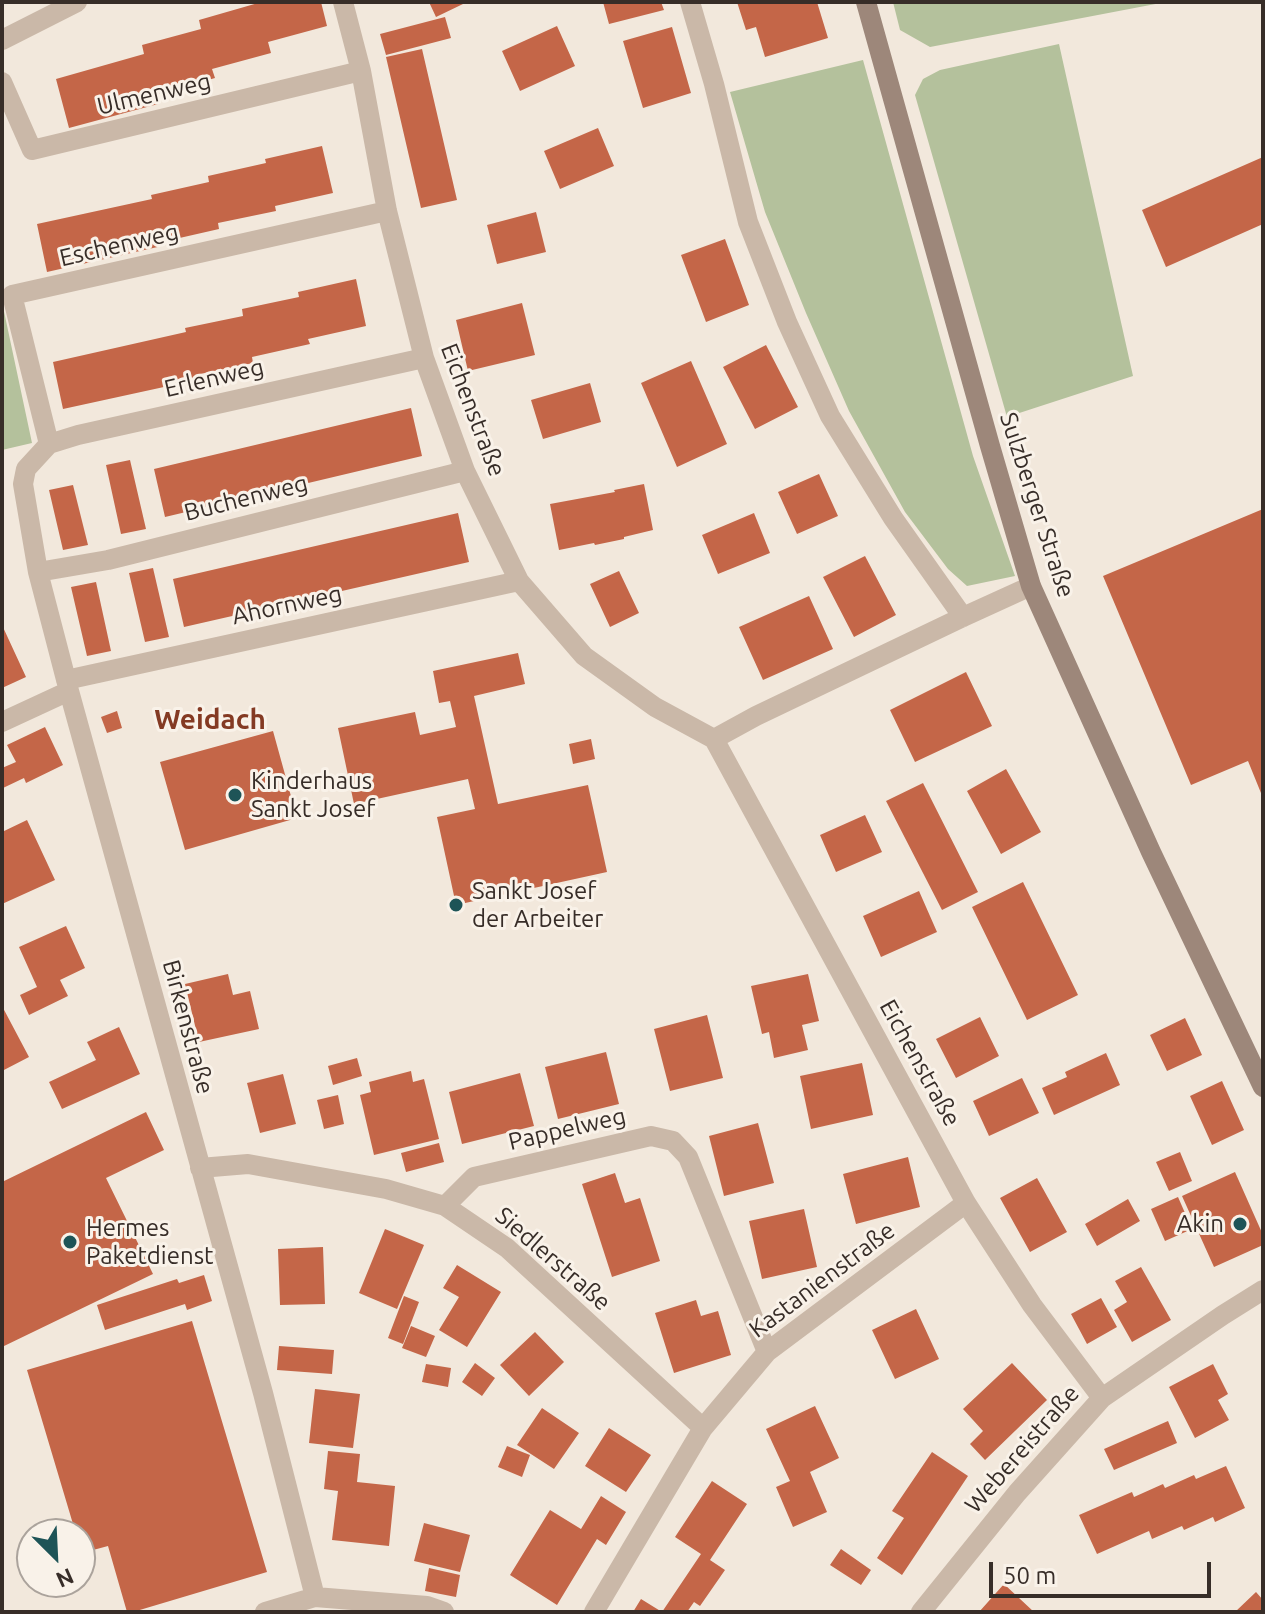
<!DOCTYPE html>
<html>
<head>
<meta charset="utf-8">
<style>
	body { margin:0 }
	#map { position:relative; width:1265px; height:1614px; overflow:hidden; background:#f2e8dc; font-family:Ubuntu,sans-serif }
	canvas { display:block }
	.frame { position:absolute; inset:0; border:4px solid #372d28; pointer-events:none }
	.north { position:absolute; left:16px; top:1518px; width:80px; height:80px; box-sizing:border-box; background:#f9f2e9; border:2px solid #aba39c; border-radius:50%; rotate:156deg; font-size:22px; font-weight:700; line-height:32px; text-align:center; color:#372d28 }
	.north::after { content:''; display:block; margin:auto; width:28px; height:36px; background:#1e5457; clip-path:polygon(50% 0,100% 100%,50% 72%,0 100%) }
	.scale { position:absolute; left:989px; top:1562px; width:222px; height:36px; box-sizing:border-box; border:4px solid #372d28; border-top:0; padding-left:10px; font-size:24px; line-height:28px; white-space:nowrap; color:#372d28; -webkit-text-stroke:6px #f9f2e9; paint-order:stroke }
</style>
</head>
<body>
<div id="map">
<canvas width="1265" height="1614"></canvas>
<div class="frame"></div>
<div class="north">N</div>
<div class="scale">50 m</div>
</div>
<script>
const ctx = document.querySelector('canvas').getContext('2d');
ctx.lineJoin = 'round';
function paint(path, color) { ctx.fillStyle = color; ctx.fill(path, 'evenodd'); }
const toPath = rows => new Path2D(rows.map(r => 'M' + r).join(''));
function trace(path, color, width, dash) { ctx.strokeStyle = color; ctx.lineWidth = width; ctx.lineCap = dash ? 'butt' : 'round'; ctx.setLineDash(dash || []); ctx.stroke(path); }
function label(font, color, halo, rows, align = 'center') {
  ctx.font = font + ' Ubuntu,sans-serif'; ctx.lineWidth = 6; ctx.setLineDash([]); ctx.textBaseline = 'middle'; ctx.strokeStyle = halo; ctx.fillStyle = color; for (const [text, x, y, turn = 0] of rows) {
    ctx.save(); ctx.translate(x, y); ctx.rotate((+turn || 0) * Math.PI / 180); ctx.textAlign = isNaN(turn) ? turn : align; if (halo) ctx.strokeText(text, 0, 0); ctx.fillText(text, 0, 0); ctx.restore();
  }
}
paint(toPath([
	[893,2,1166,2,930,47,900,30],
	[1059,44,1133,376,1007,417,915,95,923,79,940,70],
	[863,60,973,456,1015,576,967,586,948,569,905,512,849,411,806,313,765,212,730,92],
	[2,302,32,443,2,450]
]), '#b4c19c');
paint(toPath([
	[257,2,321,2,327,26,268,42,271,53,212,69,215,78,155,95,158,104,69,128,56,79,144,54,142,45,201,29,199,20,258,3],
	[429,2,462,2,463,4,436,17],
	[603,2,661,2,664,10,609,24],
	[737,2,817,2,828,38,765,57,756,27,746,30],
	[445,17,451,38,386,55,380,34],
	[557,26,575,66,520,91,502,51],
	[672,27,691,93,643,108,623,41],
	[422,49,457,200,421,208,386,57],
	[598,128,614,166,560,189,544,151],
	[322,146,333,193,275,206,276,211,218,223,219,229,162,242,162,246,47,272,37,224,152,199,151,195,209,182,208,176,266,163,265,159],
	[1263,157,1263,224,1166,267,1142,210],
	[536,212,546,252,497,264,487,225],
	[725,239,749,305,706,322,681,255],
	[356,279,366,326,308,339,310,344,252,357,253,363,195,375,196,380,63,409,53,362,186,332,185,328,243,316,242,309,299,297,298,292],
	[522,303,535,355,468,371,456,320],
	[766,345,798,407,755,429,723,367],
	[691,361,727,444,677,467,641,383],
	[590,383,601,422,543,439,531,400],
	[411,408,422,456,165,517,154,469],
	[130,460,146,529,121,534,106,465],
	[819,474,838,516,797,534,778,492],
	[644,484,653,530,624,537,624,539,595,545,594,543,559,550,550,504,615,492,614,490],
	[73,485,88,545,63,550,49,490],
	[1263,509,1263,798,1248,761,1191,785,1103,576],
	[458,513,469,562,184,627,173,579],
	[754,513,770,553,718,574,702,535],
	[865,556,896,615,854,637,823,577],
	[153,568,169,637,145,642,129,573],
	[619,571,639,613,610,627,590,584],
	[96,582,111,651,87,656,71,587],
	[809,596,833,649,763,680,739,627],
	[2,625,26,677,2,688],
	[518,653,525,684,474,696,498,804,588,785,607,872,456,905,437,817,475,809,468,779,354,804,338,728,415,712,420,735,456,727,450,701,439,703,433,671],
	[966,672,992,726,915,762,890,710],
	[117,711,122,728,107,733,101,717],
	[45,727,63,765,26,783,24,778,3,788,2,768,16,762,7,745],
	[273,731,297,818,185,850,160,762],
	[591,739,595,759,573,764,569,744],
	[1006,769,1041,832,1001,854,967,791],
	[923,783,978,892,942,910,886,801],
	[865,815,882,852,836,872,820,835],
	[27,820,55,880,2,904,2,832],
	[1023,882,1078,995,1027,1020,972,907],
	[919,891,937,932,881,957,863,916],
	[66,926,85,968,60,980,68,996,29,1015,20,995,37,987,19,947],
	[228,974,233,995,250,991,259,1029,199,1042,185,984],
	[808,974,819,1021,802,1025,808,1050,774,1058,769,1032,762,1034,751,986],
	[2,1006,29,1057,2,1071],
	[707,1015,723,1078,670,1091,654,1029],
	[980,1017,999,1056,956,1078,936,1039],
	[1185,1018,1202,1055,1167,1071,1150,1035],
	[119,1027,140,1074,62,1109,49,1082,96,1060,87,1042],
	[606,1052,619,1104,558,1119,545,1067],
	[1106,1053,1120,1085,1054,1115,1042,1088,1067,1077,1065,1072],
	[357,1058,362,1076,333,1085,328,1066],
	[862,1063,873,1115,811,1129,800,1076],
	[411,1071,413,1082,424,1079,439,1139,374,1155,360,1095,371,1092,369,1082],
	[520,1073,534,1126,462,1144,449,1092],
	[283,1074,296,1124,260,1133,247,1083],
	[1022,1078,1039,1113,989,1136,973,1101],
	[1222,1081,1244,1130,1212,1145,1190,1096],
	[338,1095,344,1124,324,1129,317,1100],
	[146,1112,164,1150,106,1178,153,1274,2,1347,2,1182],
	[758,1123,774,1183,724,1196,709,1136],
	[439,1143,444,1162,406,1172,401,1153],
	[1180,1152,1192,1181,1169,1191,1156,1162],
	[908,1157,920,1207,856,1224,843,1174],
	[1235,1172,1263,1235,1263,1245,1214,1267,1182,1196],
	[615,1173,625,1203,640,1198,660,1261,612,1277,582,1184],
	[1037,1178,1067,1232,1030,1252,1000,1198],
	[1178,1197,1192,1229,1165,1241,1151,1209],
	[1128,1199,1140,1221,1097,1246,1085,1224],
	[804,1209,817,1267,762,1279,749,1221],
	[385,1229,424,1245,397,1309,359,1293],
	[323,1247,325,1304,280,1305,278,1249],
	[457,1265,501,1292,467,1347,439,1330,459,1297,443,1288],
	[1141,1267,1171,1320,1132,1342,1114,1310,1127,1302,1115,1281],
	[204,1275,212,1301,187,1310,185,1304,105,1330,97,1305,177,1279,179,1283],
	[404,1296,419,1302,403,1344,388,1338],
	[1101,1298,1117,1327,1087,1344,1071,1314],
	[696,1300,701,1316,718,1311,731,1355,674,1373,655,1313],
	[916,1309,939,1359,895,1379,872,1330],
	[192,1321,267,1572,133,1612,127,1612,108,1546,82,1553,80,1534,76,1534,27,1370],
	[411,1326,435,1336,426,1357,402,1348],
	[535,1332,564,1362,529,1396,500,1365],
	[279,1346,334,1350,332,1374,277,1370],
	[475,1363,495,1378,482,1396,462,1382],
	[1012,1363,1047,1400,985,1460,970,1444,983,1431,963,1409],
	[426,1364,451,1368,448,1387,422,1382],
	[1213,1364,1228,1394,1218,1400,1229,1420,1195,1438,1169,1387],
	[315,1389,360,1394,353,1448,309,1443],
	[815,1406,839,1458,810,1472,827,1512,793,1527,776,1487,790,1481,766,1429],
	[542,1408,579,1433,554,1469,517,1445],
	[1168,1421,1177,1443,1114,1470,1104,1449],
	[609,1428,651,1455,626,1492,585,1466],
	[507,1446,530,1455,522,1477,498,1467],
	[328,1451,360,1454,357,1482,395,1486,389,1546,332,1540,338,1491,324,1489],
	[932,1452,968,1476,902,1575,877,1558,904,1518,892,1511],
	[1226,1466,1245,1508,1215,1522,1213,1517,1184,1530,1182,1526,1152,1539,1149,1531,1097,1554,1079,1515,1132,1492,1134,1497,1163,1484,1165,1488,1194,1475,1196,1479],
	[712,1481,747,1504,710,1560,725,1570,700,1606,694,1602,687,1612,633,1612,641,1599,662,1612,701,1554,675,1537],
	[601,1496,626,1512,606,1545,597,1539,557,1605,510,1575,550,1510,581,1529],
	[424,1523,470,1535,460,1572,414,1561],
	[841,1549,871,1570,861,1585,830,1565],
	[429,1568,460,1575,456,1597,425,1591],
	[1004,1584,1034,1612,979,1612],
	[1256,1592,1263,1600,1263,1612,1235,1612]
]), '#c46648');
trace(toPath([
	[343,2,361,71,387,211,424,358,465,471,519,581,584,656,655,707,714,739,966,1203,1032,1305,1102,1398],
	[690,2,714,84,748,222,787,322,830,416,893,518,963,617],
	[2,40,77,2],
	[2,82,32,150,361,71],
	[49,444,12,295,387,211],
	[38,572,108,560,465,471],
	[66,680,519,581],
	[2,722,69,691],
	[714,739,756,716,963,617,1031,586],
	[200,1168,248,1164,386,1189,445,1206,507,1248,703,1428],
	[445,1206,474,1177,651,1136,673,1141,688,1157,767,1352],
	[315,1597,263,1393,69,691,38,572,23,484,26,469,49,444,78,435,424,358],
	[265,1612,315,1597,427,1606,444,1612],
	[594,1612,703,1428,767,1352,966,1203],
	[921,1612,1017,1493,1102,1398,1223,1315,1263,1290]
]), '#cab8a8', 20);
trace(toPath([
	[866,2,990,446,1031,586,1151,852,1263,1087]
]), '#9d877a', 20);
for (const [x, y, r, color] of [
	[235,795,8,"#1e5457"],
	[456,905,8,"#1e5457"],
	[1240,1224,8,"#1e5457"],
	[70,1242,8,"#1e5457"]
]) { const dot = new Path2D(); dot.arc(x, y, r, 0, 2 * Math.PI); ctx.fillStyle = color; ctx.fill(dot); trace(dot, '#f9f2e9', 3); }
label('24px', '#372d28', '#f9f2e9', [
	["Ulmenweg",154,94,-13],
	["Eschenweg",119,245,-13],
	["Erlenweg",214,378,-13],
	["Eichenstraße",473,410,69],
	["Buchenweg",246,498,-14],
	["Sulzberger Straße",1037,505,72],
	["Ahornweg",287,605,-12],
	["Birkenstraße",188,1027,75],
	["Eichenstraße",920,1063,61],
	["Pappelweg",567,1129,-13],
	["Siedlerstraße",553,1259,41],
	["Kastanienstraße",822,1280,-37],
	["Webereistraße",1022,1449,-49]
]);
label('24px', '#372d28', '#f9f2e9', [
	["Kinderhaus",251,781],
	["Sankt Josef",251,809],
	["Sankt Josef",472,891],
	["der Arbeiter",472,919],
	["Akin",1224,1224,"right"],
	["Hermes",86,1228],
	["Paketdienst",86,1256]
], 'left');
label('bold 28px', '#843a23', '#f9f2e9', [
	["Weidach",210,720]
]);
</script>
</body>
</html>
